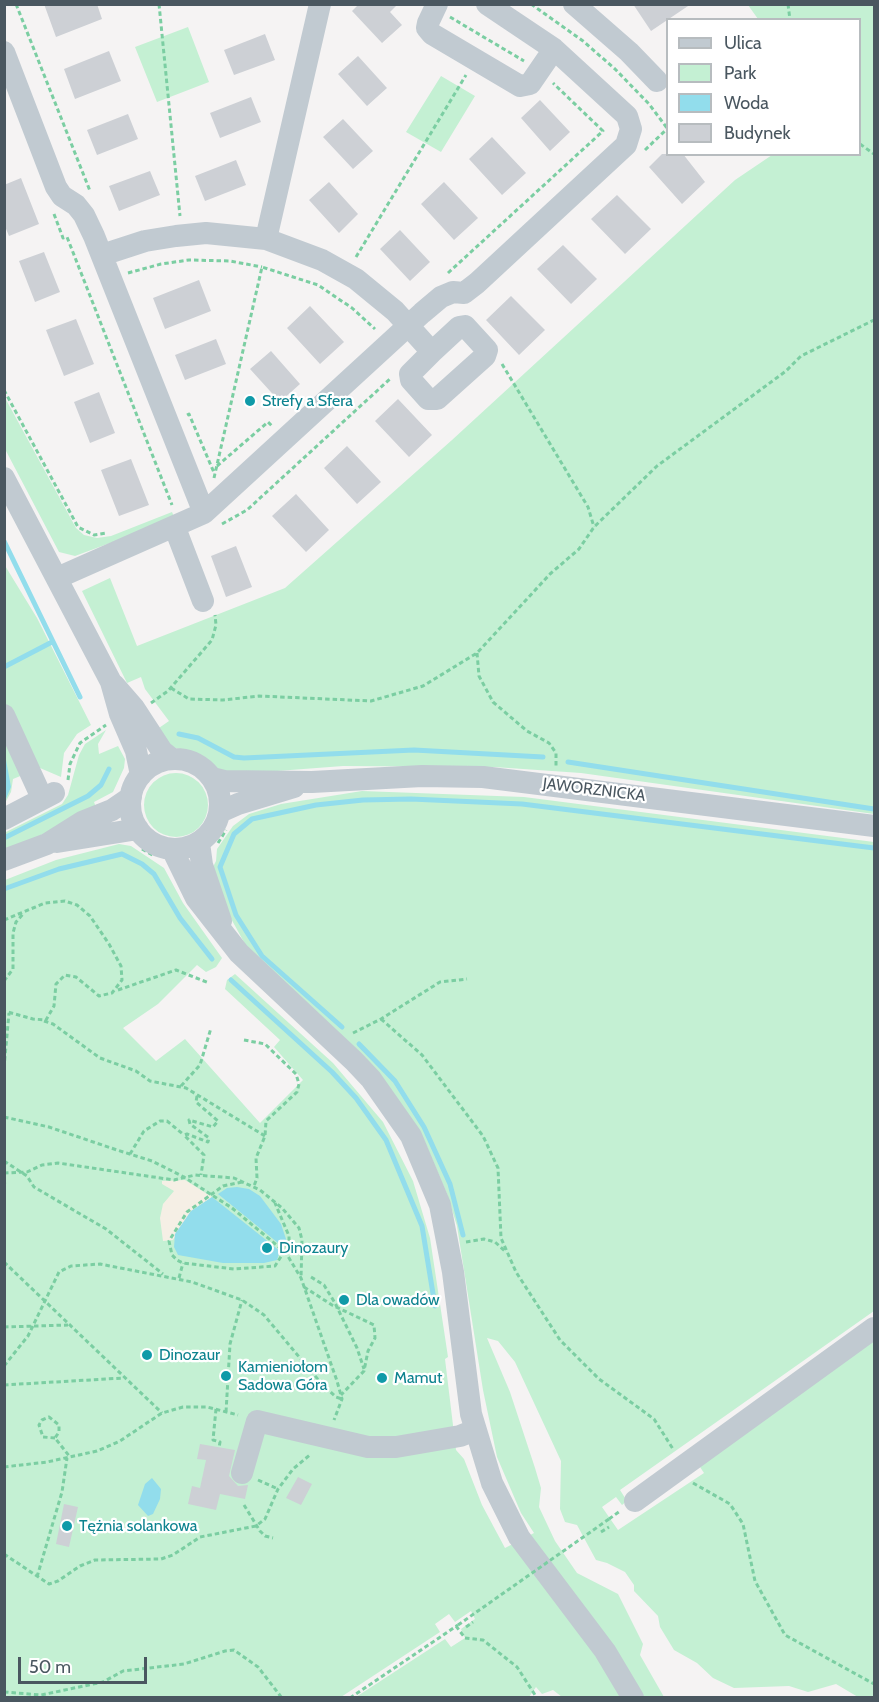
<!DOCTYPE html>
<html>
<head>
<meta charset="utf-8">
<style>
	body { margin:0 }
	#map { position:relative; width:879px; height:1702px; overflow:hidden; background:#f5f3f3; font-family:Cabin,sans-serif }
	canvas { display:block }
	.frame { position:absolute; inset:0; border:6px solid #4a5760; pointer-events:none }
	.legend { position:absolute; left:666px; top:18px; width:195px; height:138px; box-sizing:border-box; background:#fff; border:2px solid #b7bcbf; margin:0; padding:8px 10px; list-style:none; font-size:18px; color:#4a5760 }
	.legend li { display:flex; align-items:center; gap:12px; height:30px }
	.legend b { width:30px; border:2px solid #b7bcbf }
	.scale { position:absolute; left:18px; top:1657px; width:129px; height:27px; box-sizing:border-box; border:3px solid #4a5760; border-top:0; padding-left:8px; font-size:18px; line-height:21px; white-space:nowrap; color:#4a5760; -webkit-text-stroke:4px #fff; paint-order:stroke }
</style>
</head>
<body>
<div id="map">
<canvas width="879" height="1702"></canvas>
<div class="frame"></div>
<ul class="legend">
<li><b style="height:8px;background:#c1cad1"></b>Ulica</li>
<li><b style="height:16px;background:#c4f0d3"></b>Park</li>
<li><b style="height:16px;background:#92ddec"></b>Woda</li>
<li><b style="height:16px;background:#cdd0d5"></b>Budynek</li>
</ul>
<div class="scale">50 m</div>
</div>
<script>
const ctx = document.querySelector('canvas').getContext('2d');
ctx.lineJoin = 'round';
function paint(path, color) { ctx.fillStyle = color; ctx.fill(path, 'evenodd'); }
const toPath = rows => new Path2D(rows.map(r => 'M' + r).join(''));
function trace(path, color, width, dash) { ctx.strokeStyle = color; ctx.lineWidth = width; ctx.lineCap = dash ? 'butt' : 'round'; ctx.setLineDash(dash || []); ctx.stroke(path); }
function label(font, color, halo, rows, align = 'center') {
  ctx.font = font + ' Cabin,sans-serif'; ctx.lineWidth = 4.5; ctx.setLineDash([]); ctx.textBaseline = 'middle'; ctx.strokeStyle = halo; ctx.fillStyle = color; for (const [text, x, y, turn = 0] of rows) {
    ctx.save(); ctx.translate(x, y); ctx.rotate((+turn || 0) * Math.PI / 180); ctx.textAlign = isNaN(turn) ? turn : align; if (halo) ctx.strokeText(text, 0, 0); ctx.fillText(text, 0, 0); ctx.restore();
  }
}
paint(toPath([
	[748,5,874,5,874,814,581,773,494,767,343,766,225,775,197,754,172,747,156,730,169,721,145,689,141,677,127,683,82,591,110,578,137,646,285,588,452,440,735,180,772,155,860,154,860,20,758,19],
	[188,27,209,82,157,102,135,47],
	[441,76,475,96,441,152,406,132],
	[4,396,76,528,84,535,97,538,111,536,172,512,175,519,75,556,59,552,5,449],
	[4,564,37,618,91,725,77,734,64,753,61,777,40,768,13,779,11,792,5,803],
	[106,730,98,744,99,754,118,746,125,759,124,768,113,792,94,802,97,810,5,851,4,833,62,804,68,795,79,755,85,744],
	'144 805a32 32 0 1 1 64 0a32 32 0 1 1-64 0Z',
	[362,791,524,797,874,842,874,1311,620,1490,627,1501,622,1505,616,1497,602,1507,618,1530,704,1473,698,1464,874,1337,874,1697,858,1697,836,1684,808,1692,789,1686,734,1688,713,1678,697,1663,674,1650,660,1627,658,1616,634,1591,634,1585,625,1572,607,1563,596,1560,577,1525,565,1522,560,1509,561,1461,515,1362,498,1341,487,1338,510,1392,535,1468,541,1488,539,1507,555,1541,577,1573,618,1594,643,1644,640,1655,664,1697,562,1697,553,1690,542,1694,536,1687,529,1697,356,1697,445,1639,451,1647,465,1638,461,1629,475,1619,471,1611,455,1622,449,1614,435,1624,440,1632,341,1697,5,1698,5,880,56,860,119,844,131,846,164,868,183,903,222,958,216,967,206,972,197,965,158,1004,123,1028,156,1061,185,1039,260,1123,303,1080,274,1047,280,1040,225,989,227,980,235,974,333,1063,383,1122,413,1181,430,1238,448,1357,445,1359,456,1450,464,1459,482,1505,505,1548,534,1533,521,1513,497,1457,483,1390,457,1226,447,1194,424,1140,245,944,229,915,212,869,216,861,217,849,233,826,249,814,281,804]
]), '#c4f0d3');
paint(toPath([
	[185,1180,212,1197,191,1211,173,1240,163,1241,160,1218,163,1204,174,1191,162,1184,162,1181]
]), '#f5efe5');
paint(toPath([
	[4,749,11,787,5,801,4,801],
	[237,1187,249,1189,260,1196,281,1224,286,1239,283,1247,218,1194,227,1188],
	[212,1197,280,1251,277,1260,264,1263,223,1263,178,1255,174,1247,175,1234,191,1211],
	[152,1478,161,1489,160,1499,153,1514,148,1516,138,1505,145,1484]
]), '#92ddec');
trace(toPath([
	[4,541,80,697],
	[4,667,52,642],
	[179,734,198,738,234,757,244,758,414,750,543,757],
	[568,762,874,809],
	[4,838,88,796,101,785,109,769],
	[4,889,59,869,122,854,142,864,154,874,180,918,212,959],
	[231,980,332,1072,356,1098,386,1140,422,1226,435,1306],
	[342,1027,262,956,236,915,220,867,234,834,252,819,316,805,363,800,411,799,522,804,874,848],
	[359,1044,395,1081,424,1127,450,1184,463,1235]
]), '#92ddec', 5);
paint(toPath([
	[44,4,97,4,102,19,56,37],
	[359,4,398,4,390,12,402,25,382,43,352,11],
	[633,4,691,4,651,31],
	[265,34,275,60,234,75,224,50],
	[109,51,121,81,75,99,64,69],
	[358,56,387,88,367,106,338,74],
	[251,97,261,122,220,138,210,113],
	[540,100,570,132,550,151,521,118],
	[128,114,138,139,97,155,87,130],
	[343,119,373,151,353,169,323,137],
	[492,137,526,173,502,195,469,159],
	[662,154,683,154,705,182,682,204,649,167],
	[236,160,246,185,205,201,195,176],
	[150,171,160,195,119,211,109,186],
	[21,178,39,224,9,236,4,224,4,185],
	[329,182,358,214,339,233,309,200],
	[444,182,478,218,454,240,421,204],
	[617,195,651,229,625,254,591,219],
	[400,230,430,262,410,281,380,249],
	[563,245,597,279,571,304,537,269],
	[44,252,60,292,35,302,19,261],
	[199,280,211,311,165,329,153,298],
	[511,296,545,330,519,355,486,320],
	[310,306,344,342,320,364,287,328],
	[76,319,94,364,64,376,46,330],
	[216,339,226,364,185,380,175,355],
	[271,351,300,384,280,402,250,369],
	[99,392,115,433,90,443,74,402],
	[398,399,432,435,409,457,375,421],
	[347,446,381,482,357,504,324,468],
	[131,459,149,505,119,516,101,470],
	[296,494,329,530,306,552,272,516],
	[236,546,252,587,226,597,211,556],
	[200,1444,235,1450,229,1476,238,1486,248,1485,245,1499,220,1494,216,1510,188,1504,192,1486,200,1488,206,1460,197,1459],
	[298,1477,312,1484,301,1505,286,1498],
	[64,1504,78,1507,69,1547,56,1544]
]), '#cdd0d5');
trace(toPath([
	[16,4,90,191],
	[159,4,180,216],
	[531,4,583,41,615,69,649,104,667,128],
	[788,4,790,20],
	[450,17,524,61],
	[860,144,874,154],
	[645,150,668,128],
	[54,214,63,238,67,237,172,505],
	[356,257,466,75],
	[128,273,161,264,189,260,230,261,262,267],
	[448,273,603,131,553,83],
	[502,364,588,507,594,527],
	[4,390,78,527,94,535,107,533],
	[187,415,189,414,215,475],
	[217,466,268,422,272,426],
	[214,478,262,267,318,285,352,308,375,329],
	[222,524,247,510,391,378],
	[477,653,479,676,493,702,527,731,549,743,556,753,556,766],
	[171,688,189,699,223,700,259,696,371,701,423,686,477,653,550,574,579,549,594,527,657,466,786,371,801,356,874,320],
	[151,703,168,691,212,640,216,625,215,615],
	[68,780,70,764,80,743,106,725],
	[218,843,226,830],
	[142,849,154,856],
	[4,920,45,903,65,901,77,905,90,916,109,944,121,966,122,980,112,993,99,996,76,977,65,975,56,984,54,1006,46,1020,33,1019,4,1011],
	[4,981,13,969,13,933,16,922,23,914],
	[118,990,176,970,209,983],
	[381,1019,422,1055,483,1136,498,1168,501,1238,516,1272,560,1340,599,1379,654,1419,673,1449],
	[44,1021,53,1024,100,1058,136,1071,150,1081,186,1088,265,1136],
	[353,1033,381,1019,440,982,467,979],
	[244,1040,265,1044,296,1074,299,1084,297,1092,266,1121,265,1136,256,1158,257,1178,254,1186],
	[4,1068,9,1013],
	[181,1086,200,1065,211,1028],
	[197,1096,196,1102,218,1121,213,1127,189,1120,190,1124,209,1138,208,1142,187,1134,184,1135,204,1155,201,1175],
	[4,1117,49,1127,117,1150,152,1161,184,1177,232,1208,286,1253,301,1278,337,1381,342,1399,334,1420],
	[130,1154,144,1131,160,1121,167,1121,184,1135],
	[4,1161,27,1176,34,1187,106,1229,163,1274],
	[4,1173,27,1172,42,1165,58,1163,174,1180,195,1175,234,1178,260,1190,282,1208,299,1228,302,1240,301,1278],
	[4,1182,5,1184],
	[242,1182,223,1186,187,1212,169,1241,172,1255,177,1260,183,1263,234,1269,275,1266,289,1244,289,1236,275,1203],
	[466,1242,484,1239,495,1242,506,1252],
	[4,1262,162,1413],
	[311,1277,324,1285,335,1303,357,1348,364,1369],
	[179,1278,183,1263],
	[304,1287,332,1305,374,1325,375,1338,368,1351,364,1371,341,1395],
	[4,1327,68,1325],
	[4,1366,28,1336,59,1272,71,1266,100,1264,192,1282,242,1300,264,1315,321,1383,336,1397,342,1399],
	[4,1385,123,1378],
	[216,1409,213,1440,220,1442,219,1448],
	[226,1412,230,1344,242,1300],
	[55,1438,43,1437,39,1425,42,1420,49,1417,59,1425,59,1432,55,1438,70,1457],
	[4,1467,47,1462,97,1451,120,1441,162,1413,183,1407,207,1407,238,1415],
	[258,1480,278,1489],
	[693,1483,730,1504,743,1524,755,1581,785,1635,874,1684],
	[244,1505,260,1531,265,1536,273,1538],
	[609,1519,620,1511],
	[601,1532,609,1527],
	[4,1554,49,1584,58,1581,80,1566,95,1560,161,1559,173,1555,200,1537,256,1526,265,1519,278,1489,293,1469,311,1454],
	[37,1577,62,1492,67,1458],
	[456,1626,465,1638,483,1640,517,1667,537,1698],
	[466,1627,473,1622],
	[4,1692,41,1695,103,1682,123,1671,184,1664,225,1651,234,1650,258,1667,282,1698],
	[350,1698,458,1625]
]), '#7bcea2', 3, [4.5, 3]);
trace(toPath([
	[437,4,428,23,427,28,432,34,520,86,530,84,554,49],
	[574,4,629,52,657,81],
	[4,52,56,187,62,196,76,205,84,215,94,236,204,513],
	[266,239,320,4],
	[102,255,145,241,176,236,206,233,266,239,322,260,356,279,395,311,432,352,410,374,411,380,428,399,437,399,485,356,487,350,465,326,459,327,432,352],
	[4,478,111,682,120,714,136,751,141,775],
	[175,528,203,601],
	[57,578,204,513,422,313,441,297,453,292,464,293,477,283,626,145,631,129,627,116,554,49,487,4],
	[114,685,134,708,162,751,172,759],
	[4,715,42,798],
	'130 804a45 45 0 1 1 90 0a45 45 0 1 1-90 0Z',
	[212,778,224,781,312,782,422,776,483,777,874,826],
	[220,812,238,804,294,787],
	[4,819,54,793],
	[57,842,138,829],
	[199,843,202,865,221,921],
	[172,849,196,898,239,953,354,1061,371,1079,411,1136,440,1205,453,1272,471,1414,492,1483,519,1537,605,1651,633,1698],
	[4,860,47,844,82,822,112,810,131,797],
	[242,1473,257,1421,368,1447,396,1447,460,1436,475,1430],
	[635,1501,874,1328]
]), '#c1cad1', 22);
trace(toPath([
	[458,1625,609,1519]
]), '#7bcea2', 3, [4.5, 3]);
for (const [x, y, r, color] of [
	[250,401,6,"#0f9aa8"],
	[267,1248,6,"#0f9aa8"],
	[344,1300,6,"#0f9aa8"],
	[147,1355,6,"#0f9aa8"],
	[226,1376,6,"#0f9aa8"],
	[382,1378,6,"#0f9aa8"],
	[67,1526,6,"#0f9aa8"]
]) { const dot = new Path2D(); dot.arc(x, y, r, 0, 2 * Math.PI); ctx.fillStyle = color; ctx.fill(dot); trace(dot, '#fff', 2); }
label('16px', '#0d838f', '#fff', [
	["Strefy a Sfera",262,401],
	["Dinozaury",279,1248],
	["Dla owadów",356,1300],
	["Dinozaur",159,1355],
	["Kamieniołom",238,1367],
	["Sadowa Góra",238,1385],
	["Mamut",394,1378],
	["Tężnia solankowa",79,1526]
], 'left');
label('16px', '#4a5760', '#fff', [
	["JAWORZNICKA",594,790,7]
]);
</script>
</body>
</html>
